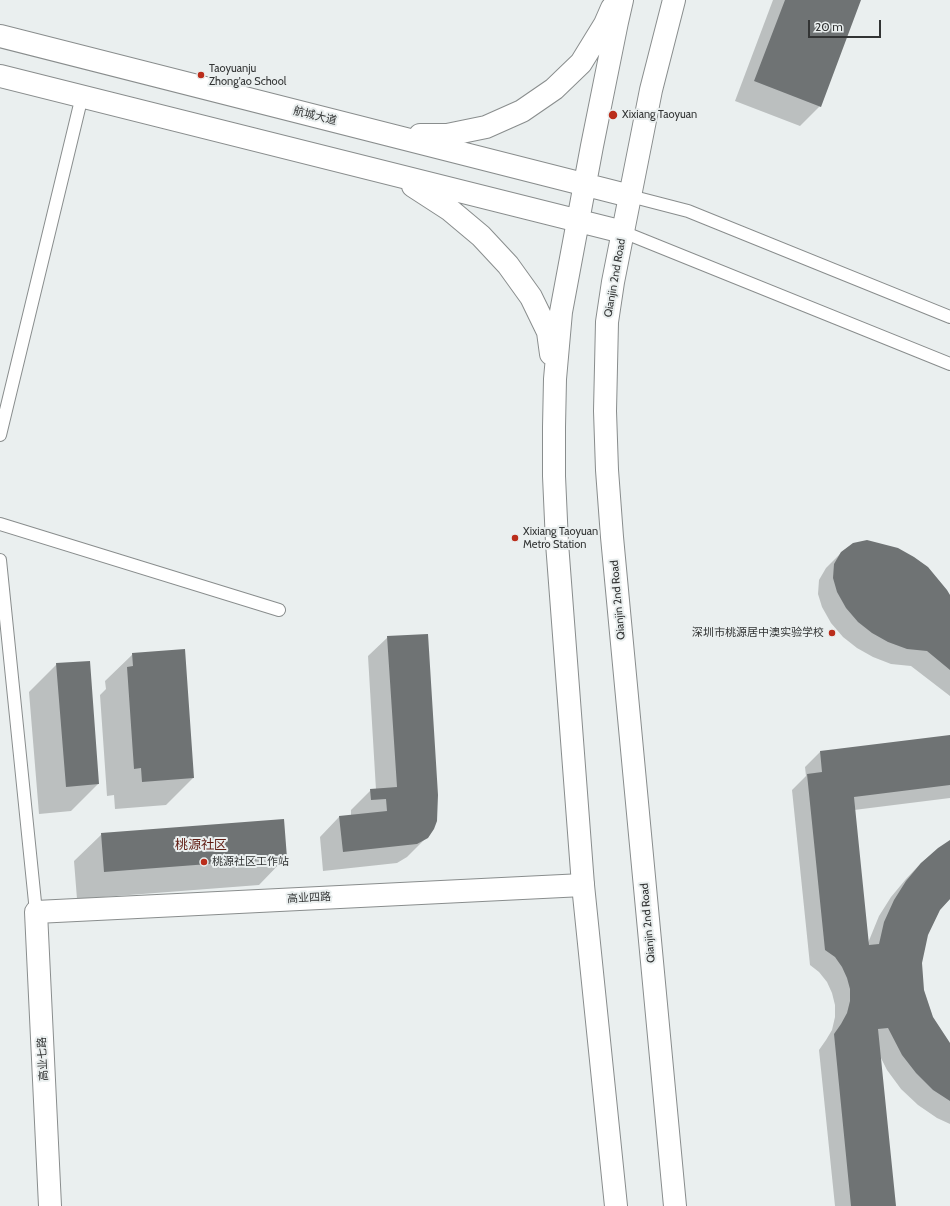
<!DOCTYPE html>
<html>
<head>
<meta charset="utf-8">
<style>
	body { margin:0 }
	#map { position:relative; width:950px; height:1206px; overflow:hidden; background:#eaefef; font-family:Cabin,sans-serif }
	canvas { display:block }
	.scale { position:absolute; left:808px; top:20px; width:73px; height:18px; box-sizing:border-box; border:2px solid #323434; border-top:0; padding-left:5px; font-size:12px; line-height:14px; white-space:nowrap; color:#323434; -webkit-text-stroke:3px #eaefef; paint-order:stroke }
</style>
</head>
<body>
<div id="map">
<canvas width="950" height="1206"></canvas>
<div class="scale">20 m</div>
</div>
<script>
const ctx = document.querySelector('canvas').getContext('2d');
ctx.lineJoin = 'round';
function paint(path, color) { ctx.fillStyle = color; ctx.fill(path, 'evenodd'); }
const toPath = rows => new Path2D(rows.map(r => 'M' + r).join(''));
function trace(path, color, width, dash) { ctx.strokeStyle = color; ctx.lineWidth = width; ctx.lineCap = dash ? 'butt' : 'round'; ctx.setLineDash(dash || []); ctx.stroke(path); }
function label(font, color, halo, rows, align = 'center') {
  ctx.font = font + ' Cabin,"Noto Sans SC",sans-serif'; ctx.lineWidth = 4; ctx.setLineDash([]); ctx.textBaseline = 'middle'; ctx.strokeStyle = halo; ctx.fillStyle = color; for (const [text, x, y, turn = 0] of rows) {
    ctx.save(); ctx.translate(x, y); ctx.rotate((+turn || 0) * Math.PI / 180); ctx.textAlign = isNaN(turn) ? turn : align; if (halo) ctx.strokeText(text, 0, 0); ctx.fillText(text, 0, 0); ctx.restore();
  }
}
paint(toPath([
	[773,0,860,0,820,106,800,126,735,101],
	[842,552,950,597,950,696,911,666,891,664,873,657,857,648,843,637,831,623,822,607,818,594,819,580,826,568],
	[388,637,427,837,407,857,397,863,323,871,320,837,339,817,351,816,351,810,371,790,376,790,368,656],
	[133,654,193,778,166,805,115,809,114,795,107,796,100,695,106,689,105,681],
	[57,664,98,784,71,811,39,814,29,692],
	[950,736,950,798,854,810,868,943,879,916,891,897,906,879,921,863,950,841,950,899,940,909,927,935,921,963,923,990,932,1017,950,1044,950,1124,937,1118,918,1105,901,1089,887,1070,880,1056,895,1206,835,1206,819,1050,826,1040,832,1030,835,1017,835,1005,832,993,827,982,819,972,810,965,792,790,806,776,805,767,820,752],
	[102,834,286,857,259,885,77,899,74,861]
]), '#0003');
paint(toPath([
	[785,0,861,0,821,107,754,81],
	[867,540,898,548,914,557,928,567,947,590,950,595,950,670,927,651,907,649,888,642,872,633,858,622,846,608,837,592,833,578,834,564,841,552,853,543],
	[428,634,438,795,437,821,434,829,428,838,417,844,343,852,339,816,387,811,386,799,371,800,370,789,397,787,387,636],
	[185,649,194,778,142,782,141,768,134,769,127,667,133,666,132,653],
	[90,661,99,784,66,787,56,663],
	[950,735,950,785,854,797,869,945,879,944,884,922,894,900,906,881,921,863,938,848,950,840,950,899,940,910,928,935,922,963,924,990,933,1017,950,1043,950,1101,933,1090,916,1073,902,1055,888,1028,878,1029,896,1206,851,1206,834,1034,841,1024,847,1013,850,1001,850,989,847,978,842,967,835,957,825,950,807,774,822,772,820,751],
	[284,819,287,858,104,872,101,833]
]), '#6f7374');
const service = toPath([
	[630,196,688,211,950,317],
	[623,232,950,364],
	[0,435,82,96],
	[0,524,279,610],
	[0,560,36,912]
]);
const minor = toPath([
	[50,1206,36,912,583,885]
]);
const secondary = toPath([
	[674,0,651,90,613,282,607,322,605,411,607,470,612,537,675,1206],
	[0,36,630,196],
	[0,76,623,232],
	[420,135,447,135,486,127,522,111,554,89,581,63,605,24,612,8],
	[413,186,450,210,481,236,508,265,531,297,548,332,551,354],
	[616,1206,583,885,557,543,554,476,554,427,555,379,561,312,592,146,617,22,622,0]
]);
trace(service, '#898d8d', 14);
trace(minor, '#898d8d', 24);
trace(secondary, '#898d8d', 24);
trace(service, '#fff', 12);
trace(minor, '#fff', 22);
trace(secondary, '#fff', 22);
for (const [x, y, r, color] of [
	[201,75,4,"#ba2d1b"],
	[613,115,5,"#ba2d1b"],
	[515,538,4,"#ba2d1b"],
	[832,633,4,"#ba2d1b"],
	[204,862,4,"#ba2d1b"]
]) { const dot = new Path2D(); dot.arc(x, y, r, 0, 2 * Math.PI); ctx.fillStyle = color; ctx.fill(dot); trace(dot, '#eaefef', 1.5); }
label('11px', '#323434', '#eaefef', [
	["Taoyuanju",209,69],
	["Zhong'ao School",209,82],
	["Xixiang Taoyuan",622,115],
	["Xixiang Taoyuan",523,532],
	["Metro Station",523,545],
	["深圳市桃源居中澳实验学校",824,633,"right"],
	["桃源社区工作站",212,862]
], 'left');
label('11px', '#323434', '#eaefef', [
	["航城大道",315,116,14],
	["Qianjin 2nd Road",615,278,-80],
	["Qianjin 2nd Road",618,600,-95],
	["高业四路",309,898,-3],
	["Qianjin 2nd Road",648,923,-95],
	["高业七路",43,1059,-93]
]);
label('13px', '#601c13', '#eaefef', [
	["桃源社区",201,845]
]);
</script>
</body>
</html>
